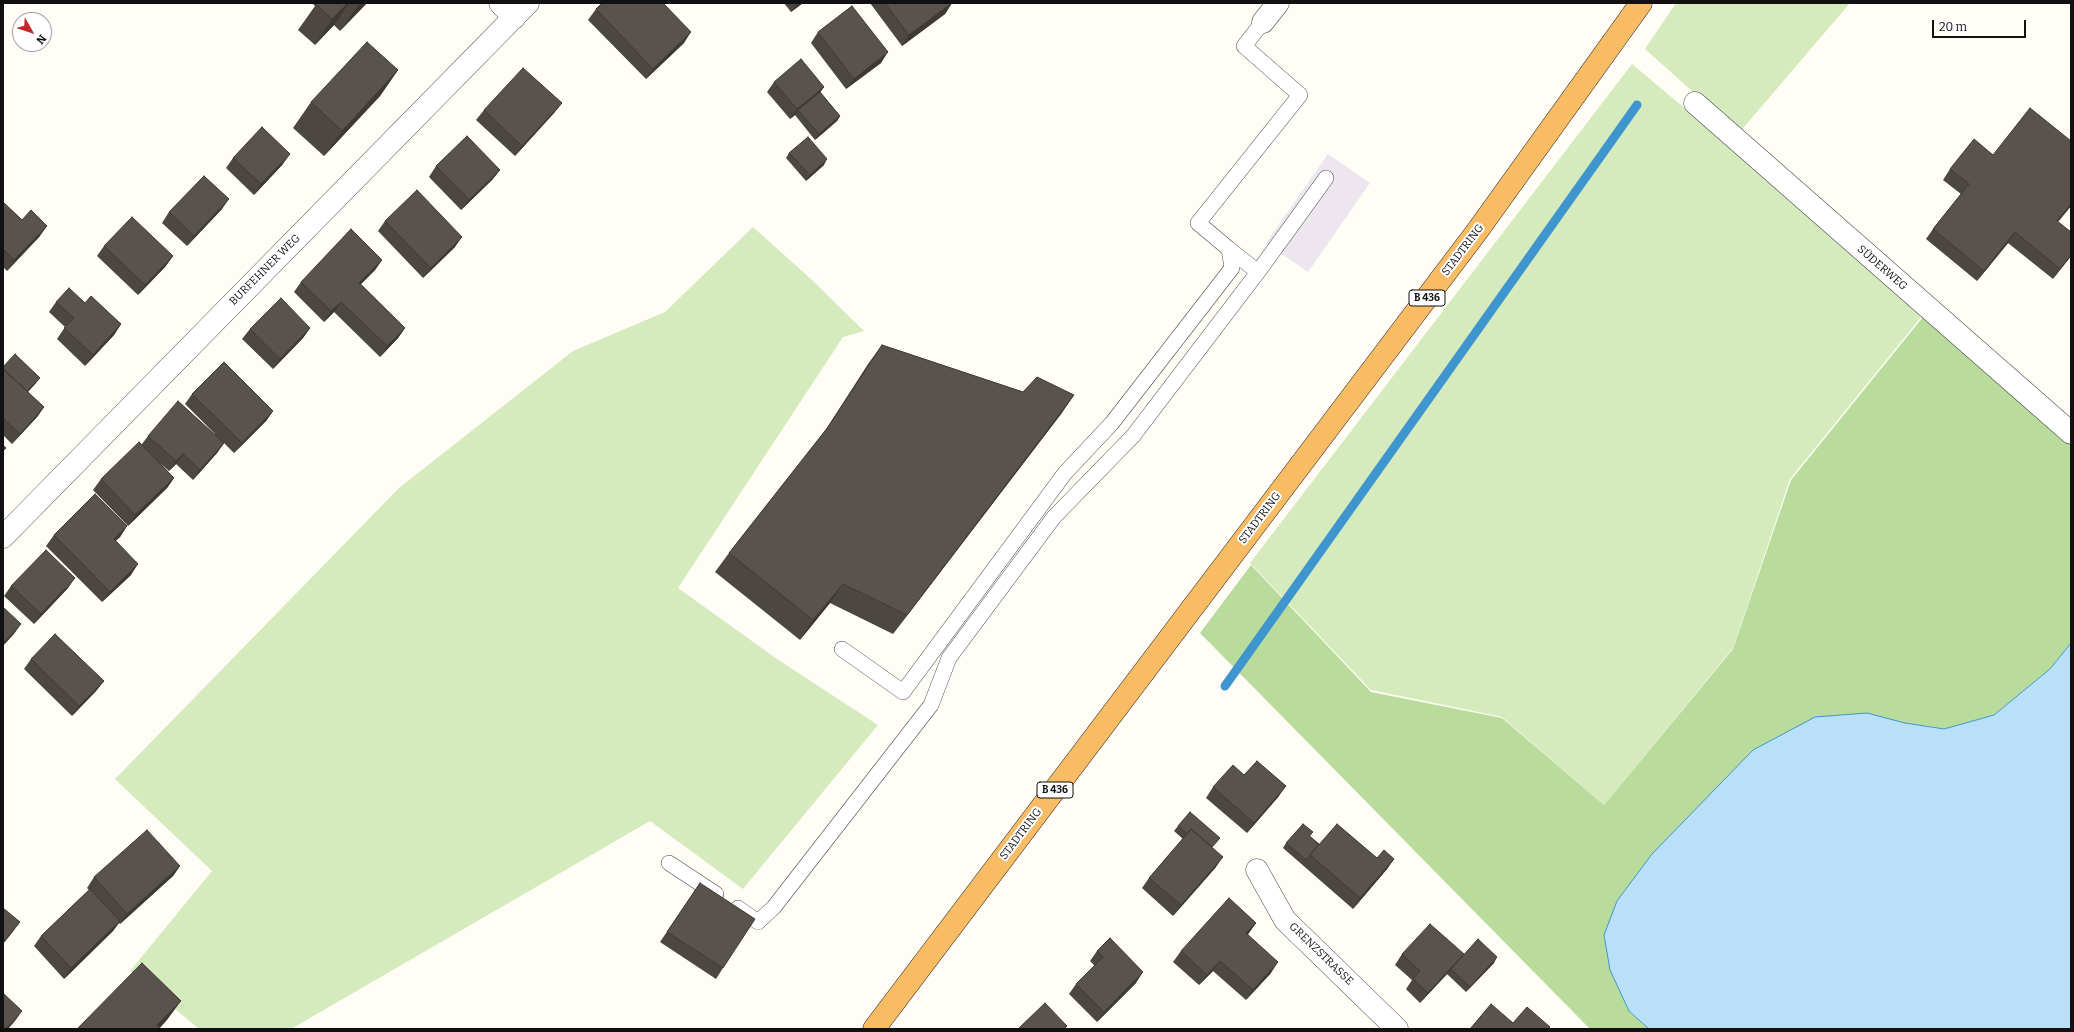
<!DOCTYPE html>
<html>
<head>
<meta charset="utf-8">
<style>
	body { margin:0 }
	#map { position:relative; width:2074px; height:1032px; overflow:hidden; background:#fffdf5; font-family:Bitter,serif }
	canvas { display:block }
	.frame { position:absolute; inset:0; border:4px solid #111; pointer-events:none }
	.north { position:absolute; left:12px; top:12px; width:40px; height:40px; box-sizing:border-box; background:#fff; border:1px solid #a0a0a0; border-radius:50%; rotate:129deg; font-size:11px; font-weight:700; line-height:16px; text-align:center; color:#111 }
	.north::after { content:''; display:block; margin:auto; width:14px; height:18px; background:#c4262e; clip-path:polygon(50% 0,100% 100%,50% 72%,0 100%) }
	.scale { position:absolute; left:1932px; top:20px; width:94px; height:18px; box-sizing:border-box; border:2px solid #111; border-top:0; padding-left:5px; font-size:12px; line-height:14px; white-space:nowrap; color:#111; -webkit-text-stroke:3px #fff; paint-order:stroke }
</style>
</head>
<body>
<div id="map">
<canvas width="2074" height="1032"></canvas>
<div class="frame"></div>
<div class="north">N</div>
<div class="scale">20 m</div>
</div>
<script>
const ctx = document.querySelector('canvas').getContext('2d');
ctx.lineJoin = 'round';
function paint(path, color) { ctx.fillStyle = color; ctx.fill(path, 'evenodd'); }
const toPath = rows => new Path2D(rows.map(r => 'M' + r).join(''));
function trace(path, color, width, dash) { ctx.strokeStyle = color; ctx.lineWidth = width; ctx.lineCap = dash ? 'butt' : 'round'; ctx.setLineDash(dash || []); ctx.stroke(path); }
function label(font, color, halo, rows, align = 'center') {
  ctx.font = font + ' Bitter,serif'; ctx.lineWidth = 4; ctx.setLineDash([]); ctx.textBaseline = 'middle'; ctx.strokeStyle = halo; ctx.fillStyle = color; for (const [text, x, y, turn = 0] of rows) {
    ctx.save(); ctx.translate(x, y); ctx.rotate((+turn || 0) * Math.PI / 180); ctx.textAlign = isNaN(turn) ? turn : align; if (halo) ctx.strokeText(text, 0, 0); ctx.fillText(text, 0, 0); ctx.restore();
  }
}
paint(toPath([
	[1328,154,1370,183,1308,272,1266,243]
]), '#eee6ef');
paint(toPath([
	[1676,3,1850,3,1739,133,1645,49],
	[1632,64,1926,311,1790,479,1733,648,1604,805,1502,717,1371,690,1250,563],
	[753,227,811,279,864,331,843,337,678,588,777,659,878,725,743,889,650,821,291,1029,199,1029,130,971,212,871,115,779,399,488,573,351,665,312]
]), '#d5ebbd');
paint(toPath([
	[1927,312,2071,439,2071,643,2050,669,1994,715,1944,729,1905,723,1629,1011,1649,1029,1590,1029,1200,633,1251,565,1371,692,1502,718,1604,805,1733,649,1791,480]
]), '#b9dc9c');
const water = toPath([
	[2071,643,2071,1029,1649,1029,1629,1011,1610,970,1604,935,1617,901,1652,854,1753,750,1815,717,1867,713,1905,723,1944,729,1994,715,2050,669,2071,643]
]);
paint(water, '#b9e0f7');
trace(water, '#3f96cf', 1);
trace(toPath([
	[1225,686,1637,105]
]), '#3f96cf', 9);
const service = toPath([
	[1229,249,1258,272],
	[842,649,903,692,1065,473,1112,423,1232,268,1229,249,1198,223,1300,95,1244,46,1263,22],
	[669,863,716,894],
	[738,908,758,922,774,907,931,705,949,658,1054,517,1133,436,1258,272,1326,178]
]);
const minor = toPath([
	[500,3,514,18],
	[1263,22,1278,3],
	[1695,103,2071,433],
	[3,537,528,3],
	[1257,870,1285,920,1397,1029]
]);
const trunk = toPath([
	[874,1029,1478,230,1641,3]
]);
trace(service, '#444', 16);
trace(minor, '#444', 23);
trace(trunk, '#222', 23);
trace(service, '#fff', 15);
trace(minor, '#fff', 22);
trace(trunk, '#f7bc64', 22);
paint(toPath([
	[312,3,367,3,340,31,334,25,315,45,298,30,315,6],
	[784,3,803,3,791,12],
	[870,3,952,3,945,14,902,46],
	[596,9,684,43,646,79,588,20],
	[818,32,881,63,846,89,811,43],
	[398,70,380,96,324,156,293,128,311,102],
	[774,82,824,87,820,92,840,116,837,121,815,140,795,115,790,119,767,92],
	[562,103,554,113,515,156,476,120,484,110],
	[789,153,824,165,806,181,786,158],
	[1993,155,2071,206,2058,222,2071,256,2053,279,2008,243,1977,281,1926,239,1933,229,1961,194,1943,180,1950,169],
	[233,158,283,164,254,195,226,168],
	[436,166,500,170,492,180,461,210,429,177],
	[3,202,22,220,40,236,7,271,3,267],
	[222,209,187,246,162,223,169,212],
	[385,221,455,247,423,278,378,231],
	[104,246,173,256,165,267,138,295,97,256],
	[382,260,375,270,361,284,405,328,398,338,380,357,334,312,324,322,294,292,301,282],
	[56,302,85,303,121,324,114,335,85,366,57,339,65,327,49,312],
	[310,328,303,338,273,369,242,339,250,329],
	[882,345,1023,392,1074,395,1061,414,893,634,830,603,800,640,715,572,729,553,823,434,868,364],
	[3,367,36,383,28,392,44,407,37,417,12,444,3,435],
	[192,394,273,411,266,421,234,453,224,443,217,453,193,480,176,464,169,471,160,463,174,478,167,488,128,526,93,490,101,479,142,444,148,436,215,434,185,404],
	[127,526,120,537,115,541,131,575,102,602,46,546,54,535],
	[11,586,68,588,34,624,4,596],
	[31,659,104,681,96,691,72,716,24,669],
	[1244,775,1279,796,1247,833,1206,798,1213,787],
	[1178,826,1220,838,1212,847,1216,867,1173,916,1142,888,1149,878,1183,839,1174,831],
	[1313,832,1310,836,1319,844,1377,858,1394,859,1387,869,1353,909,1283,848,1286,843],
	[180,866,173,876,120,924,119,923,113,931,64,979,34,946,41,936,89,890,87,888,94,877],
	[700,883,723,968,716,979,660,942],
	[1256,923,1248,934,1271,973,1246,1000,1213,971,1199,985,1173,962,1181,951],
	[1097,951,1136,983,1097,1022,1069,994,1076,984,1095,966,1090,961],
	[1402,954,1464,954,1461,958,1494,963,1466,992,1447,974,1420,1003,1406,989,1412,980,1395,965]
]), '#4d4742');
paint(toPath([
	[348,3,349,3,334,25,315,45,332,19],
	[361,3,367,3,340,31,358,6],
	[797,3,803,3,791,12],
	[952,3,945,14,902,46,909,35],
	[691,32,684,43,646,79,653,69],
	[888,52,881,63,846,89,854,79],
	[398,70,380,96,324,156,342,131],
	[824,87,817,97,798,110,795,115,790,119,797,109],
	[562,103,554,113,515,156,522,146],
	[840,116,837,121,815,140,819,134],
	[290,154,283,164,254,195,261,184],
	[827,159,824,165,806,181,810,175],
	[500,170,492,180,461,210,469,200],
	[229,199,222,209,187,246,194,236],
	[2071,204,2071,206,2050,231,2057,221],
	[47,226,40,236,7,271,14,260],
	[2015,232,2008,243,1977,281,1984,271],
	[462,237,455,247,423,278,431,268],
	[2071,255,2071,256,2053,279,2060,269],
	[173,256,165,267,138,295,145,285],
	[382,260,375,270,352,293,359,283],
	[341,302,334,312,324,322,331,311],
	[121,324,114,335,85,366,93,355],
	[310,328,303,338,273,369,280,359],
	[405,328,398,338,380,357,387,346],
	[40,378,36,383,19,401,23,395],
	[1074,395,1061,414,893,634,907,615],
	[44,407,37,417,12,444,20,434],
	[273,411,266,421,234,453,242,443],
	[224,443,217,453,193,480,200,470],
	[183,454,176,464,169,471,176,461],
	[174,478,167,488,128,526,135,515],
	[127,526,120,537,106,550,114,539],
	[138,564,131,575,102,602,110,592],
	[75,578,68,588,34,624,41,614],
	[843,584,830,603,800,640,813,620],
	[21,624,14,634,3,646,3,643],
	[104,681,96,691,72,716,79,706],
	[1286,786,1279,796,1247,833,1254,823],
	[1223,857,1216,867,1173,916,1181,905],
	[1394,859,1387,869,1353,909,1360,898],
	[180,866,173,876,120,924,127,914],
	[120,921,113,931,64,979,71,968],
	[20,922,12,933,3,944,3,942],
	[1256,923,1249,933,1239,944,1246,933],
	[1464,954,1456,965,1451,969,1447,974,1420,1003,1428,993],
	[1497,957,1494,963,1466,992,1470,987],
	[1220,961,1213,971,1199,985,1207,975],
	[1278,962,1271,973,1246,1000,1253,990],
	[1143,972,1136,983,1097,1022,1104,1012],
	[181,1001,167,1020,159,1029,157,1025],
	[22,1011,15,1021,8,1029,5,1029]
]), '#3f3936');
const building = toPath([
	[318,3,348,3,332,19,316,4,318,3],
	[356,3,361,3,358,6,356,3],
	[602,3,663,3,691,32,653,69,596,9,602,3],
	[885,3,952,3,909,35,885,3],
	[852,6,888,52,854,79,818,32,852,6],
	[367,42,398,70,342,131,311,102,367,42],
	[801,59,824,87,797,109,774,82,801,59],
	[523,68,562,103,522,146,484,110,523,68],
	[820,92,840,116,819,134,798,110,820,92],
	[2030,108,2071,141,2071,204,2057,221,2071,232,2071,255,2060,269,2015,232,1984,271,1933,229,1969,184,1950,169,1974,139,1993,155,2030,108],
	[262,127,290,154,261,184,233,158,262,127],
	[467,136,500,170,469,200,436,166,467,136],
	[808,137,827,159,810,175,789,153,808,137],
	[204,176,229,199,194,236,169,212,204,176],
	[417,190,462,237,431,268,385,221,417,190],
	[3,202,22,220,31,210,47,226,14,260,3,249,3,202],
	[132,217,173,256,145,285,104,246,132,217],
	[351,229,382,260,359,283,405,328,387,346,341,302,331,311,301,282,351,229],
	[69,288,85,303,91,296,121,324,93,355,64,328,74,318,56,302,69,288],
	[281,298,310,328,280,359,250,329,281,298],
	[882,345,1023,392,1037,377,1074,395,907,615,843,584,813,620,729,553,828,427,882,345],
	[15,354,40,378,27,391,3,369,3,367,15,354],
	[224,362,273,411,242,443,192,394,224,362],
	[3,369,44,407,20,434,3,418,3,369],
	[178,401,224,443,200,470,183,454,176,461,148,436,178,401],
	[139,442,174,478,135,515,101,479,139,442],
	[3,445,6,448,3,451,3,445],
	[95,494,127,526,114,539,138,564,110,592,54,535,95,494],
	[46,550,75,578,41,614,11,586,46,550],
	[3,607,21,624,3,643,3,607],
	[55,634,104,681,79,706,31,659,55,634],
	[1257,761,1286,786,1254,823,1213,787,1233,765,1244,775,1257,761],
	[1190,812,1220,838,1212,847,1191,829,1187,834,1178,826,1190,812],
	[1303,824,1313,832,1309,836,1319,844,1306,860,1286,843,1303,824],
	[1337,824,1377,858,1384,850,1394,859,1360,898,1310,855,1337,824],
	[1191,829,1223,857,1181,905,1149,878,1191,829],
	[147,830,180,866,127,914,94,877,147,830],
	[700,883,755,919,723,968,667,932,700,883],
	[90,889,120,921,71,968,41,936,90,889],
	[1229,898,1256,923,1246,933,1278,962,1253,990,1220,961,1207,975,1181,951,1229,898],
	[3,908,20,922,3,942,3,908],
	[1430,924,1464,954,1428,993,1413,979,1420,971,1402,954,1430,924],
	[1110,938,1143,972,1104,1012,1076,984,1103,957,1097,951,1110,938],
	[1478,939,1497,957,1470,987,1451,969,1478,939],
	[142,963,181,1001,157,1025,160,1029,77,1029,142,963],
	[3,993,22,1011,5,1029,3,1029,3,993],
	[1045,1003,1067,1026,1064,1029,1018,1029,1045,1003],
	[1491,1004,1513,1023,1527,1007,1550,1027,1548,1029,1470,1029,1491,1004]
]);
paint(building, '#5a524d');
trace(building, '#3f3936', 1);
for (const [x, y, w] of [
	[1427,298,36],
	[1055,790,36]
]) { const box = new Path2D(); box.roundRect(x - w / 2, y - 8, w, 16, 3); ctx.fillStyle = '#fff'; ctx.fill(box); trace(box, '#111', 1); }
label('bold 10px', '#111', null, [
	["B 436",1427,298],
	["B 436",1055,790]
]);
label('11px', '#111', '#fff', [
	["STADTRING",1463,250,-53],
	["SÜDERWEG",1882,268,41],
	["BURFEHNER WEG",265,270,-45],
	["STADTRING",1260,518,-53],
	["STADTRING",1021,834,-53],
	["GRENZSTRASSE",1321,954,44]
]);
</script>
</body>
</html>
